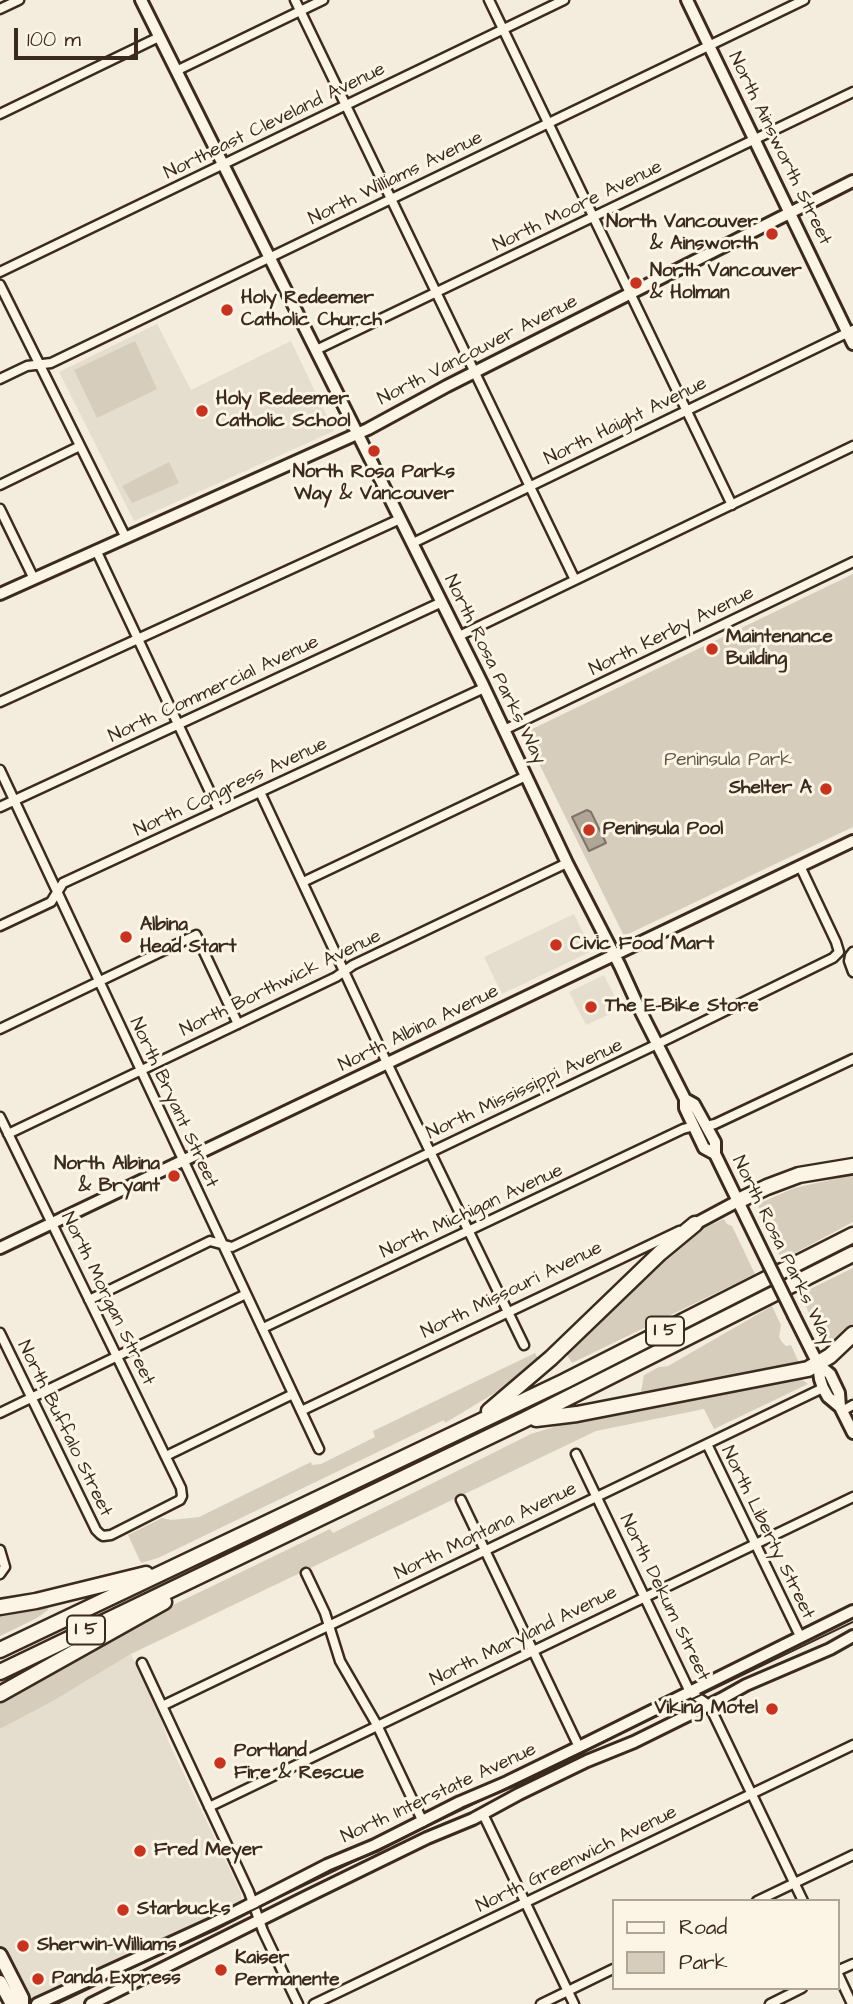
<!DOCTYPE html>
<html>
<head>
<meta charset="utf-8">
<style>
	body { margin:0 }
	#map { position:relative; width:853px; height:2004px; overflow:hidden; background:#f4eddd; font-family:"Architects Daughter",sans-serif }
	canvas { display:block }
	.legend { position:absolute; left:612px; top:1899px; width:228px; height:91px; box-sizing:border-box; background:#fcf5e5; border:2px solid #afa495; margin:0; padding:9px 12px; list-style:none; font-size:21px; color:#3b2a1e }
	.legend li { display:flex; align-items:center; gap:14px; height:35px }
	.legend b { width:35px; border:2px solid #afa495 }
	.scale { position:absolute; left:14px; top:28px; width:124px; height:32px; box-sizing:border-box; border:4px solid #3b2a1e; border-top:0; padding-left:9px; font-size:21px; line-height:24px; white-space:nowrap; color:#3b2a1e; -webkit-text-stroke:5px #fcf5e5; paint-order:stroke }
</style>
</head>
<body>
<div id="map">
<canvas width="853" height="2004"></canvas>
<ul class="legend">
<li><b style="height:9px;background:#fcf5e5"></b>Road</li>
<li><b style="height:19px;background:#d6cdbd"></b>Park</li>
</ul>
<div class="scale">100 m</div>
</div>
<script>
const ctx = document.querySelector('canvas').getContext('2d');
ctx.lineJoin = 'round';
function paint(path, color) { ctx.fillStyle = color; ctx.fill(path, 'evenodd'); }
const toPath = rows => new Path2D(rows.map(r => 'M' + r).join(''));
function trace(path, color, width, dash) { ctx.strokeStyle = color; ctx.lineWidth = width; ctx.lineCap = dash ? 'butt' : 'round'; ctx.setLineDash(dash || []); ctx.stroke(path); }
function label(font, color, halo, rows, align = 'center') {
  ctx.font = font + ' "Architects Daughter",sans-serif'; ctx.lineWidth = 6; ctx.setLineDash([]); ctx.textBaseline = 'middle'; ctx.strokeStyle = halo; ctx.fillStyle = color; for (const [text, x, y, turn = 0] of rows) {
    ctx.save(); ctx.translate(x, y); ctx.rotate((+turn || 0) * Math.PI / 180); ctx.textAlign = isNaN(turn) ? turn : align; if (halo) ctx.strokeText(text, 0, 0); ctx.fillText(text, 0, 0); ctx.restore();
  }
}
paint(toPath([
	[157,324,191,390,291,341,334,431,134,521,59,372],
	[574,914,592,951,502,994,484,957],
	[604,975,621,1009,586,1025,569,992],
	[131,1654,159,1713,168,1741,241,1893,241,1902,237,1905,131,1955,31,1998,25,1995,0,1948,0,1729,53,1701]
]), '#e5ddce');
paint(toPath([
	[135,341,157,389,97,418,74,370],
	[169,462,179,483,132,503,122,486],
	[853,574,853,827,624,936,524,733],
	[853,1175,853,1222,782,1260,758,1214,759,1208,758,1204,794,1188],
	[724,1219,727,1224,732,1226,755,1274,572,1363,566,1353,655,1266,682,1242,696,1232],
	[853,1268,853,1323,833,1343,826,1344,823,1342,800,1294],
	[772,1306,781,1325,779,1337,782,1342,786,1346,791,1345,799,1363,641,1392,644,1375,659,1367,668,1366],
	[535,1353,539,1360,523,1372,498,1391,445,1423,444,1420,158,1558,141,1563,128,1535,162,1518,171,1520,199,1517,311,1462,312,1465,321,1464,375,1437,373,1431],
	[794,1378,801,1379,808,1384,714,1429,704,1409,596,1431,131,1654,53,1701,0,1729,0,1702,121,1634,171,1606,330,1529,333,1533,531,1434,583,1418],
	[47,1606,48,1610,37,1618,0,1636,0,1613]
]), '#d6cdbd');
const water = toPath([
	[587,810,591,812,606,843,589,851,572,817,587,810]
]);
paint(water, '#b0a596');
trace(water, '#817466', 2);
const street = toPath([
	[295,0,575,580],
	[489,0,732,505],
	[0,9,19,0],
	[176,71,323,0],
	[0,114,159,37],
	[0,272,564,0],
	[0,285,125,536],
	[316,350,853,92],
	[0,379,27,366,51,363,804,0],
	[0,485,80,446],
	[0,509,34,579],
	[413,543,853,330],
	[96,550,219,811],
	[459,636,853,446],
	[0,702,400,519],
	[504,730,853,562],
	[0,770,319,1449],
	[260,792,387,1063,524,1345],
	[0,807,442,602],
	[303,882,526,776],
	[0,926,51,902,63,883,484,688],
	[853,952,850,956,849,961,853,972],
	[0,1029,196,935,238,1024],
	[0,1117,181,1488,182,1496,180,1500,111,1535,103,1536,100,1534,96,1530,0,1333],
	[706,1126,715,1124,853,1059],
	[8,1134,336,977,353,965,567,863],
	[89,1300,210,1241,232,1247,672,1037,833,958,839,952,836,942,800,866],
	[263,1328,683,1129,694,1126],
	[301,1411,679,1231],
	[842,1411,853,1405],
	[0,1413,246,1294],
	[707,1444,800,1636],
	[576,1454,690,1692,709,1705,803,1901],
	[166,1456,293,1394],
	[461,1500,579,1747],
	[0,1550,5,1567,0,1574],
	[306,1573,325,1613,340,1661,377,1725,423,1822],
	[142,1663,249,1892,263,1931,298,2004],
	[162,1706,823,1388],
	[209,1807,853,1497],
	[483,1814,574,2004],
	[757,1901,853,1855],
	[837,1971,853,1964],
	[837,1972,852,2004],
	[314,2004,853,1745],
	[541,2004,613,1969],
	[770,2004,802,1988]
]);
const secondary = toPath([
	[141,0,482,683,567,863,620,966,639,1008,685,1099,685,1108,704,1148,715,1154],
	[687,0,853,344],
	[0,594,368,429,447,386,853,181],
	[685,1099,694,1104,715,1142,715,1154,769,1265],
	[695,1224,738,1201],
	[0,1248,853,841],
	[794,1316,818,1364,820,1379,823,1388,828,1397,840,1407],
	[818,1364,830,1374,839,1393,840,1407,853,1433],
	[37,2004,214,1923,327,1865,375,1845,460,1802,507,1782,579,1747,853,1611],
	[91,2004,306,1897,427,1838,473,1819,519,1794,587,1761,634,1742,721,1699,746,1685,830,1649,853,1636]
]);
const primary = toPath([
	[0,1955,22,1998,22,2004],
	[0,1982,12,2004]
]);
const highway = toPath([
	[738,1201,767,1187,799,1175,853,1166],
	[489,1411,551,1358,660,1253,695,1224],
	[536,1419,577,1414,808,1369,830,1356,853,1334],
	[0,1607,36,1601,146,1574],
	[0,1650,565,1381,853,1235],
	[0,1672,524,1420,853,1254],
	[0,1694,164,1602]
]);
trace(street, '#3b2a1e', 13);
trace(secondary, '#3b2a1e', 16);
trace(primary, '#3b2a1e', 18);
trace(highway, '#3b2a1e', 19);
trace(street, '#fcf5e5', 8);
trace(secondary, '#fcf5e5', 10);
trace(primary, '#fcf5e5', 12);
trace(highway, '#fcf5e5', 14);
trace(toPath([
	[57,2004,853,1622]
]), '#3b2a1e', 2);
const secondaryBridge = toPath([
	[769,1265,794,1316]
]);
trace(secondaryBridge, '#3b2a1e', 16, []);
trace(secondaryBridge, '#fcf5e5', 10);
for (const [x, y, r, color] of [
	[772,234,7,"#c8321e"],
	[636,283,7,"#c8321e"],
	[227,310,7,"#c8321e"],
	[202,411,7,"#c8321e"],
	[374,451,7,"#c8321e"],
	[712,649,7,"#c8321e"],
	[826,789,7,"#c8321e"],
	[589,830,7,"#c8321e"],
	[126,937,7,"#c8321e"],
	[556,945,7,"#c8321e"],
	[591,1007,7,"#c8321e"],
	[174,1176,7,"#c8321e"],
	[772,1709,7,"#c8321e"],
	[220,1763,7,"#c8321e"],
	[140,1851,7,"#c8321e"],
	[123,1910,7,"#c8321e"],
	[23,1946,7,"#c8321e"],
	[221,1970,7,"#c8321e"],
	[38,1979,7,"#c8321e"]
]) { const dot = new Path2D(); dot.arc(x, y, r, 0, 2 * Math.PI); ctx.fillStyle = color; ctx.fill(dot); trace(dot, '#fcf5e5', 2.5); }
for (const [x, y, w] of [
	[665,1331,38],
	[86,1630,38]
]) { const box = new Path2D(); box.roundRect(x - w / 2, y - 14.5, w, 29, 5); ctx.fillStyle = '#fcf5e5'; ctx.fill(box); trace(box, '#3b2a1e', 2); }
label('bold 18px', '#3b2a1e', null, [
	["I 5",665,1331],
	["I 5",86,1630]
]);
label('19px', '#3b2a1e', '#fcf5e5', [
	["Northeast Cleveland Avenue",275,122,-26],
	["North Ainsworth Street",779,149,64],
	["North Williams Avenue",396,179,-26],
	["North Moore Avenue",578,207,-26],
	["North Vancouver Avenue",478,351,-27],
	["North Haight Avenue",626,422,-26],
	["North Kerby Avenue",672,632,-26],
	["North Rosa Parks Way",494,670,64],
	["North Commercial Avenue",214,690,-25],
	["North Congress Avenue",231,788,-25],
	["North Borthwick Avenue",281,984,-26],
	["North Albina Avenue",419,1029,-26],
	["North Mississippi Avenue",525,1090,-25],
	["North Bryant Street",173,1103,65],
	["North Michigan Avenue",472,1212,-25],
	["North Rosa Parks Way",782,1251,64],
	["North Missouri Avenue",512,1291,-26],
	["North Morgan Street",107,1299,64],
	["North Buffalo Street",64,1429,64],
	["North Montana Avenue",486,1532,-26],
	["North Liberty Street",767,1533,64],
	["North Dekum Street",664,1598,64],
	["North Maryland Avenue",524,1637,-26],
	["North Interstate Avenue",439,1794,-25],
	["North Greenwich Avenue",577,1860,-26]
]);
label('bold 19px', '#3b2a1e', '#fcf5e5', [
	["North Vancouver",758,223,"right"],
	["& Ainsworth",758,245,"right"],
	["North Vancouver",650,272],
	["& Holman",650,294],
	["Holy Redeemer",241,299],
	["Catholic Church",241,321],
	["Holy Redeemer",216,400],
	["Catholic School",216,422],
	["North Rosa Parks",374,473,"center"],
	["Way & Vancouver",374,495,"center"],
	["Maintenance",726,638],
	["Building",726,660],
	["Shelter A",812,789,"right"],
	["Peninsula Pool",603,830],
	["Albina",140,926],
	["Head Start",140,948],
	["Civic Food Mart",570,945],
	["The E-Bike Store",605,1007],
	["North Albina",160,1165,"right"],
	["& Bryant",160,1187,"right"],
	["Viking Motel",758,1709,"right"],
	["Portland",234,1752],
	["Fire & Rescue",234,1774],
	["Fred Meyer",154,1851],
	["Starbucks",137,1910],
	["Sherwin-Williams",37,1946],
	["Kaiser",235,1959],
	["Permanente",235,1981],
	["Panda Express",52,1979]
], 'left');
label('19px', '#625346', '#fcf5e5', [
	["Peninsula Park",728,761]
]);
</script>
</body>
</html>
